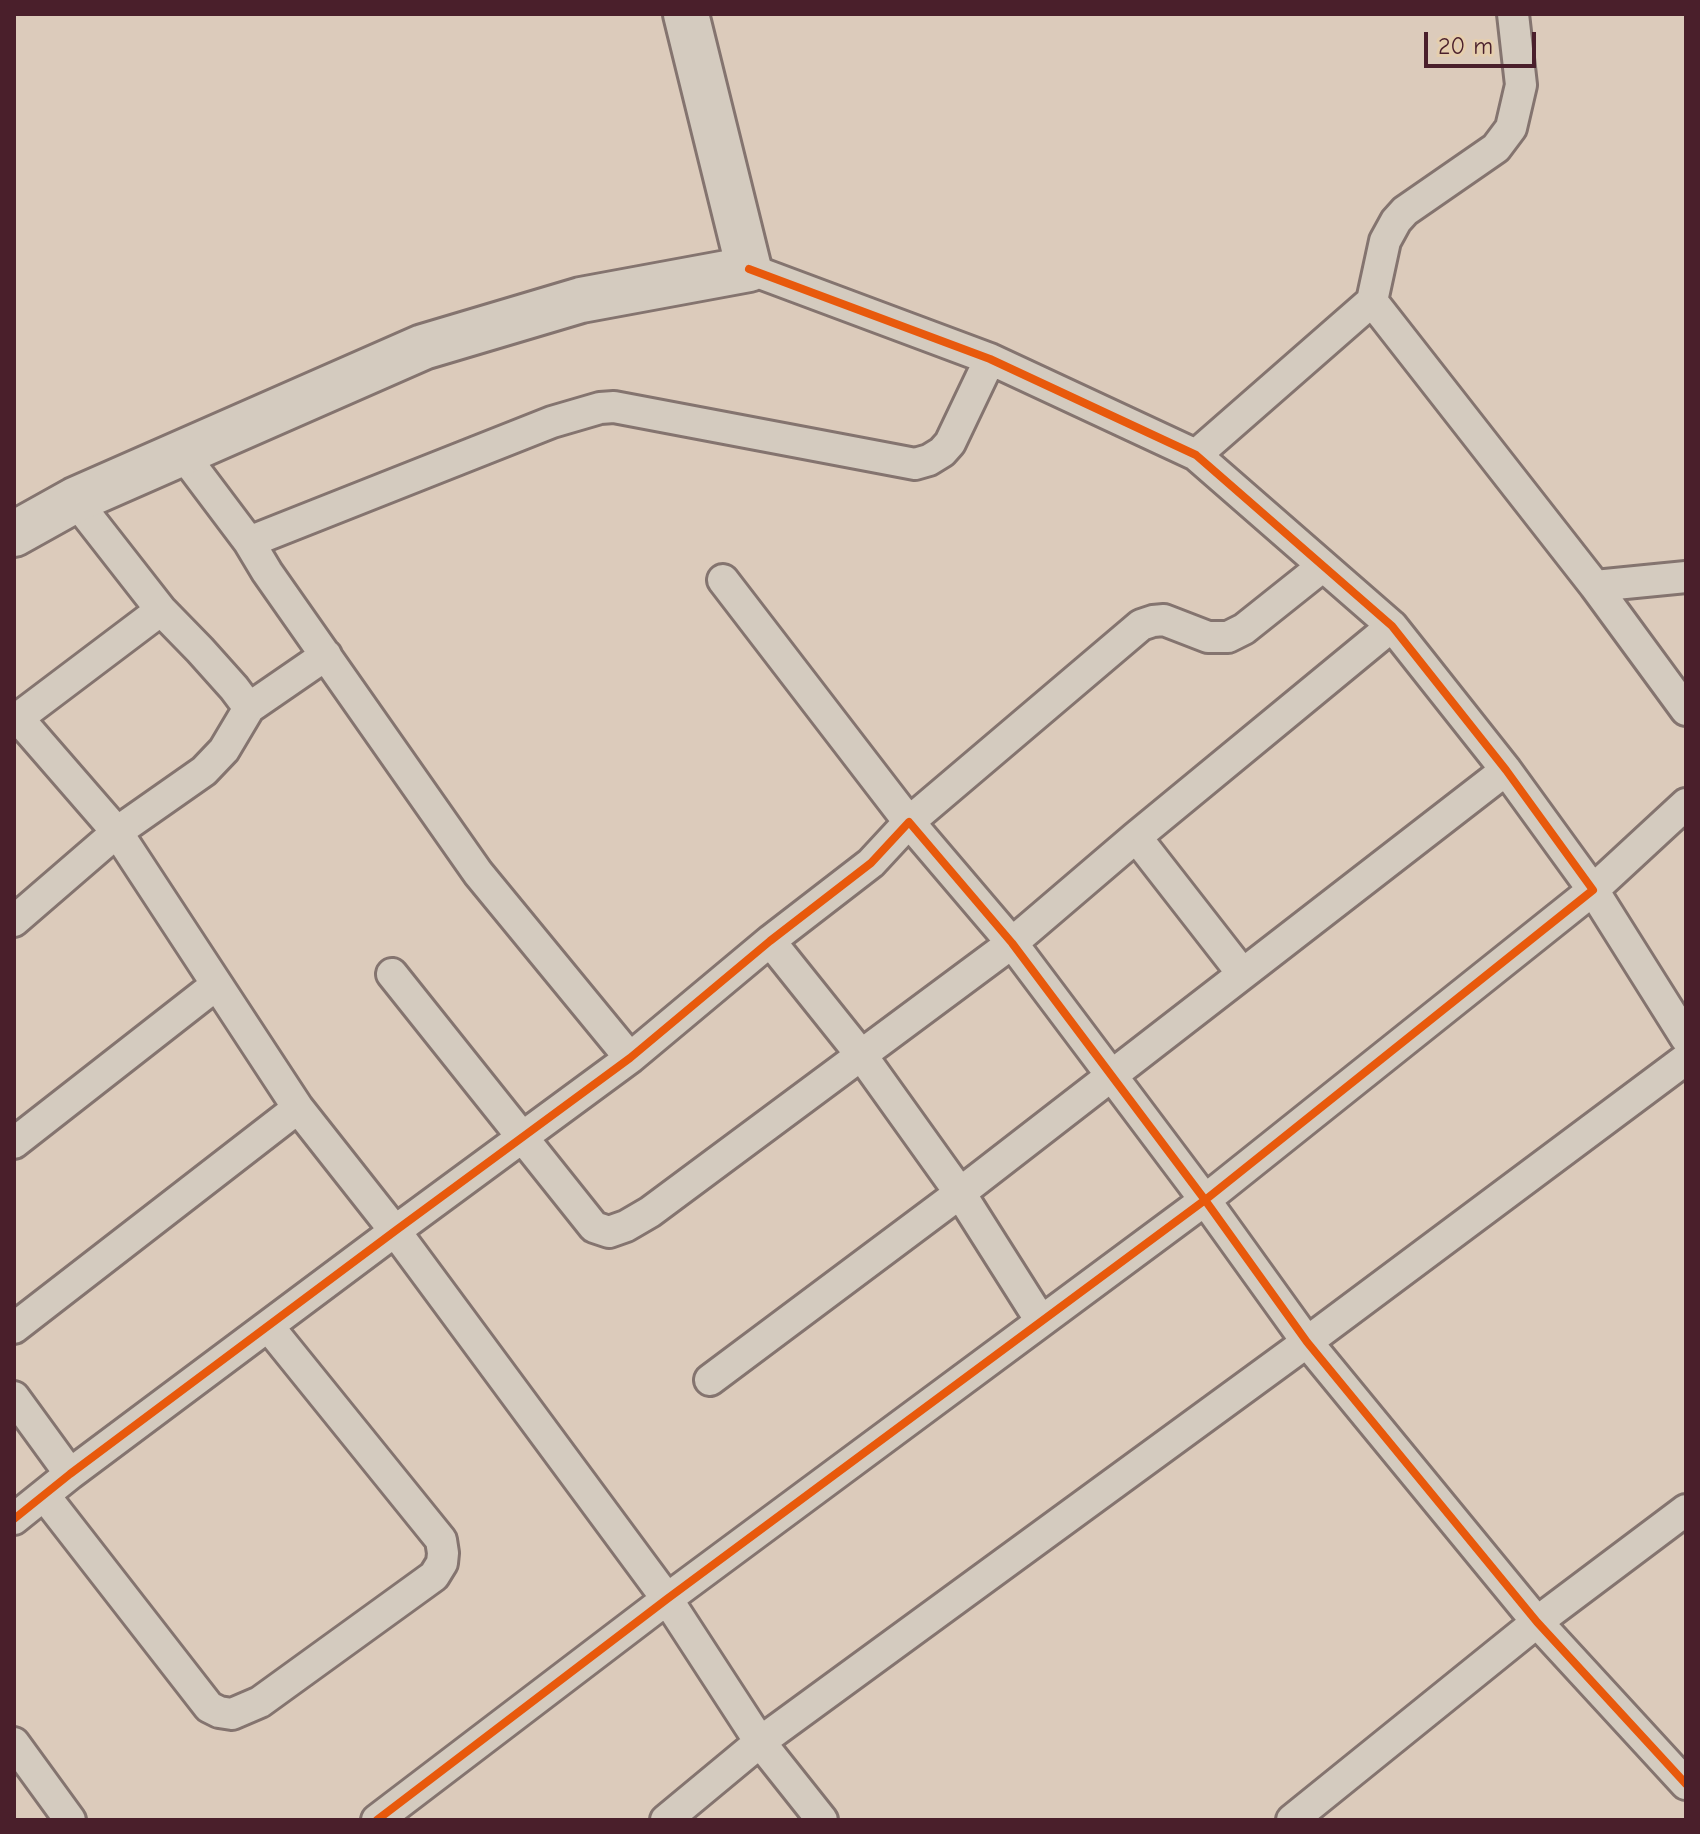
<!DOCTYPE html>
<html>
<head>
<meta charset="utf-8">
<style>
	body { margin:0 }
	#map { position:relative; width:1700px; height:1834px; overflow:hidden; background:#dccbbb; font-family:"Comic Neue",sans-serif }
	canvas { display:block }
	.frame { position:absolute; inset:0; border:16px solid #4a1f2b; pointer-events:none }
	.scale { position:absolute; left:1424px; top:32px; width:112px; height:36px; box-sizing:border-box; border:4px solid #4a1f2b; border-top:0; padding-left:10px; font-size:24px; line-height:28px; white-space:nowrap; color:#4a1f2b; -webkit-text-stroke:6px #e5ceae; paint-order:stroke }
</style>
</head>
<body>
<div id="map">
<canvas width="1700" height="1834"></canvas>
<div class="frame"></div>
<div class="scale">20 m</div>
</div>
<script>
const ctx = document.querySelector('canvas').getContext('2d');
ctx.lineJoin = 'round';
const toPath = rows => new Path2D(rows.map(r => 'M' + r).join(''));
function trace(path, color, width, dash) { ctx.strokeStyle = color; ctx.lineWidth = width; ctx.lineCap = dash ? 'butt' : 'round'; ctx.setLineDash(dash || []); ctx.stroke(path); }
const street = toPath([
	[1372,301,1385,241,1396,221,1405,211,1496,148,1511,128,1521,85,1513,14],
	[182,453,249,542,267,572,478,873,630,1058],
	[1196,455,1372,301,1595,586],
	[249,542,552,422,600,408,614,407,915,464,929,460,942,452,950,443,990,359],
	[1686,577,1595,586,1686,710],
	[723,580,909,822,1141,625,1153,621,1164,620,1208,637,1228,637,1244,629,1323,566],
	[249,708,326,655],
	[18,718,117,832,204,771,224,750,249,708,234,688,200,650,161,610,75,500],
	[14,721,161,610],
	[1686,804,1593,890,1686,1038],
	[1136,837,1242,973],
	[14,921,117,832,298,1108,395,1231,667,1599,760,1742,822,1820],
	[770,941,862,1056,960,1193,1041,1321],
	[392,974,594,1227,609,1232,626,1226,650,1212,1012,943,1136,837,1392,626],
	[14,1143,216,985],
	[14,1328,298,1108],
	[710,1380,960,1193,1506,770],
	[14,1397,70,1474],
	[44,1495,209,1707,219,1712,232,1714,260,1702,434,1576,442,1563,443,1553,441,1540,268,1326],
	[14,1519,70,1474,395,1231,630,1058,770,941,871,863,909,822,1012,943,1205,1200,1307,1342,1537,1622,1686,1784],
	[14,1743,70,1820],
	[377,1820,667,1599,1205,1200,1593,890,1506,770,1392,626,1196,455,990,359,749,269],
	[666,1820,760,1742,1307,1342,1686,1059],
	[1292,1820,1537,1622,1686,1510]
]);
const secondary = toPath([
	[14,534,75,500,423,347,581,300,749,269,686,14]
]);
trace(street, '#84746f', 36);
trace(secondary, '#84746f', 50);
trace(street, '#d4cbbf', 30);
trace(secondary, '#d4cbbf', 44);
trace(toPath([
	[14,1519,70,1474,395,1231,630,1058,770,941,871,863,909,822,1012,943,1205,1200,1307,1342,1537,1622,1686,1784],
	[377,1820,667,1599,1205,1200,1593,890,1506,770,1392,626,1196,455,990,359,749,269]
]), '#e8590c', 8);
</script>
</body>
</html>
